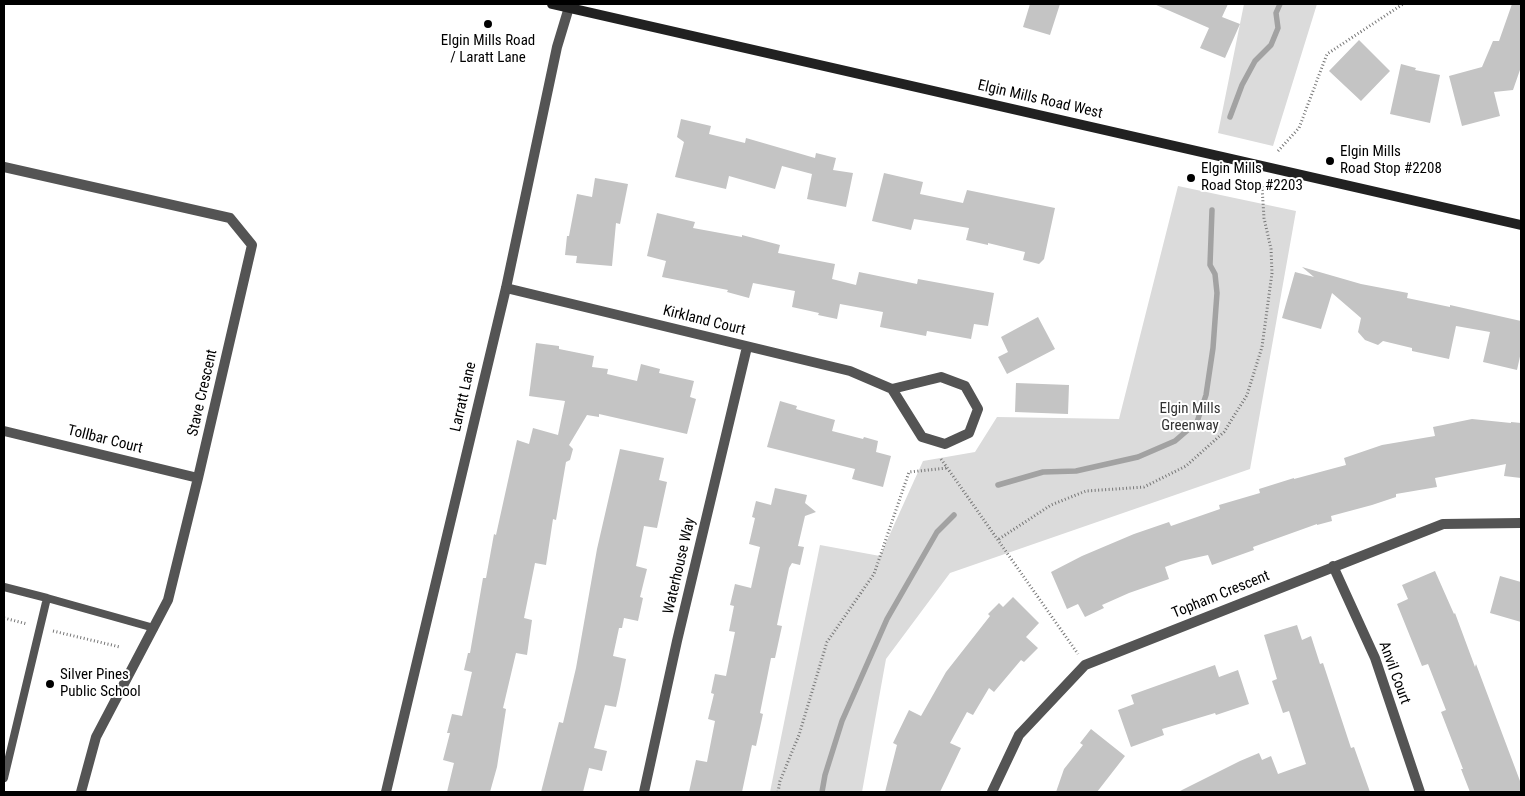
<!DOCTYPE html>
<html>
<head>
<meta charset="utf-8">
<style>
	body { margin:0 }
	#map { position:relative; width:1525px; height:796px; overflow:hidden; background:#fff; font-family:"Roboto Condensed",sans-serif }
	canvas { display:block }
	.frame { position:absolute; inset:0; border:5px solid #000; pointer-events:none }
</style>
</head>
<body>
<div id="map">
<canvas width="1525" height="796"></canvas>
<div class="frame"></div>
</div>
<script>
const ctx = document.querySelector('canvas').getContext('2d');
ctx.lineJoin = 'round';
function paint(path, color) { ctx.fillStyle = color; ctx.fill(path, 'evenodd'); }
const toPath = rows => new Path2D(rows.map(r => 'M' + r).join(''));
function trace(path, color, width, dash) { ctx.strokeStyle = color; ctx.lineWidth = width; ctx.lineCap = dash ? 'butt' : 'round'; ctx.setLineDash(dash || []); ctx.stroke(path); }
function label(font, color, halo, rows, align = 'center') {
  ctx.font = font + ' "Roboto Condensed",sans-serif'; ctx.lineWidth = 4; ctx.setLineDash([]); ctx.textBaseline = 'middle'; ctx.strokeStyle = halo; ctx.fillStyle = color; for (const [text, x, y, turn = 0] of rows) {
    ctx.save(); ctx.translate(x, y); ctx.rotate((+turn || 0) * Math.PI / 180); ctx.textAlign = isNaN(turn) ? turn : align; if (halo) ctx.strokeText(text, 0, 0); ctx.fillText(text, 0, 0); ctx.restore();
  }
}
paint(toPath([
	[1244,4,1317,4,1273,146,1218,133],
	[1178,186,1296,211,1250,469,950,573,886,659,862,792,770,792,820,545,880,556,923,461,975,452,997,417,1119,419]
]), '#dbdbdb');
trace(toPath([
	[1230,117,1242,85,1255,61,1271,45,1278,28,1276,13,1280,4],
	[998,485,1043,472,1076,471,1138,457,1175,441,1197,422,1206,395,1213,348,1217,293,1215,274,1210,265,1212,210],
	[822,792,825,775,842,721,887,619,937,532,954,515]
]), '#a2a2a2', 5.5);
paint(toPath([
	[1030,4,1060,4,1050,35,1023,27],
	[1154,4,1228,4,1222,17,1240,24,1225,58,1200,48,1209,28],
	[1512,4,1521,4,1521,67,1513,90,1494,92,1500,116,1462,126,1449,76,1482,67,1493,41,1499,41],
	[1359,40,1390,71,1361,101,1329,71],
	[1401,64,1416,68,1415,70,1440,75,1430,123,1390,114],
	[681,119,711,126,709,134,745,143,746,138,815,158,816,153,836,158,833,170,853,173,846,207,807,199,812,174,782,166,775,189,729,176,726,189,675,177,684,142,677,137],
	[884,173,923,182,920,194,963,203,967,190,1055,208,1044,259,1039,264,1023,260,1025,252,988,243,988,245,966,240,969,228,914,219,911,230,872,221],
	[595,178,628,184,620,224,616,223,612,266,576,263,577,256,565,255,567,236,569,236,577,194,592,197],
	[657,213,695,222,693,228,742,237,742,235,780,245,778,253,835,264,832,279,856,285,859,272,917,284,918,279,994,293,988,326,974,324,971,339,927,331,926,336,880,327,883,312,840,304,837,319,818,315,819,313,792,307,795,291,753,283,749,298,727,292,728,290,662,277,666,261,647,256],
	[1302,267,1361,284,1408,293,1407,298,1450,307,1450,305,1521,321,1521,352,1517,370,1483,362,1490,332,1456,326,1449,359,1412,351,1412,348,1383,341,1378,345,1365,340,1358,332,1361,318,1332,293,1321,329,1282,318,1295,272,1314,277],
	[1038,317,1055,349,1007,374,998,357,1008,352,1001,337],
	[536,343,559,346,559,349,594,356,592,367,608,369,607,374,637,381,641,364,660,369,659,373,694,381,690,397,696,399,687,434,599,414,599,417,587,415,569,445,573,449,570,460,566,462,556,520,553,519,546,565,535,563,524,618,532,620,527,655,516,653,503,708,506,709,497,767,490,792,447,792,454,763,443,760,450,733,447,733,452,714,462,716,472,672,464,670,468,653,470,653,483,578,486,578,494,534,496,535,517,440,529,444,533,428,558,435,565,401,529,396],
	[1016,383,1069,385,1068,414,1015,412],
	[780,401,797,406,796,409,835,420,832,431,863,439,864,437,878,441,876,452,891,456,883,487,852,479,855,469,767,447],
	[1472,419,1511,423,1511,422,1521,423,1521,478,1504,476,1506,464,1435,478,1437,487,1396,494,1396,497,1372,505,1331,516,1332,521,1317,525,1317,524,1253,547,1254,550,1212,565,1208,555,1181,561,1165,567,1169,579,1129,593,1102,605,1104,608,1085,617,1078,604,1067,609,1051,572,1082,556,1134,534,1169,522,1171,526,1220,509,1219,505,1260,493,1259,489,1294,478,1294,479,1346,465,1344,458,1382,445,1435,436,1433,427],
	[620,449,664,458,659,480,667,482,657,528,644,526,636,566,647,569,640,597,643,598,638,621,624,618,622,628,619,628,613,656,626,659,620,689,616,707,605,705,594,748,607,751,602,771,589,768,583,792,541,792,559,722,563,723,576,668,597,549],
	[775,488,807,495,805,503,816,512,805,516,798,546,804,547,800,565,792,563,789,568,777,625,782,626,775,658,771,658,760,713,763,714,756,746,752,745,742,792,689,792,696,760,707,762,715,721,708,719,714,694,711,693,715,674,726,676,735,632,729,631,734,606,730,605,735,584,751,588,760,547,749,544,755,518,752,517,756,501,771,505],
	[1435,571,1454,614,1455,613,1475,667,1476,664,1520,781,1521,792,1470,792,1461,769,1463,769,1441,712,1446,710,1428,664,1422,666,1397,604,1408,599,1402,585],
	[1500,576,1521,582,1521,622,1490,613],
	[1013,597,1039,623,1026,637,1038,648,1024,662,1021,660,994,692,989,688,973,715,967,712,950,743,961,748,940,792,885,792,897,745,893,743,909,710,921,716,946,672,990,616,988,614,999,603,1003,607],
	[1297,625,1302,640,1311,636,1320,664,1323,663,1351,748,1354,747,1370,792,1178,792,1240,761,1259,753,1262,760,1271,756,1278,774,1306,764,1289,711,1283,713,1272,681,1277,679,1264,635],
	[1215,665,1219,677,1238,670,1249,704,1216,715,1215,713,1162,729,1164,735,1131,747,1118,710,1134,704,1131,695],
	[1091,729,1125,756,1097,792,1056,792,1064,769,1083,745,1080,743]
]), '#c4c4c4');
trace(toPath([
	[1278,151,1299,128,1327,54,1403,4],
	[941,459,1078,654],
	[999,539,1051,505,1086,491,1144,487,1186,466,1224,432,1247,395,1262,347,1272,273,1271,249,1264,218,1262,187,1251,182],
	[4,618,27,624],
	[53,631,120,647],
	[778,792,780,781,799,735,827,642,874,574,909,472,947,468]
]), '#767676', 3, [1, 2.5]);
trace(toPath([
	[4,587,47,598,154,628],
	[4,778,47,598]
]), '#545454', 8);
trace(toPath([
	[4,167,230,218,252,245,198,478,168,600,96,737,81,792],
	[506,288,850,371,892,389,922,437,945,444,969,433,978,409,965,386,941,377,892,389],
	[4,431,198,478],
	[1333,566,1375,658,1420,792],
	[386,792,506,288,557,47,570,4],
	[644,792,677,641,747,347],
	[992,792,1019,735,1085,665,1443,524,1521,523]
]), '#545454', 10);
trace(toPath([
	[552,4,1521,225]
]), '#212121', 10);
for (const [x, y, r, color] of [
	[488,24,5,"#000"],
	[1330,161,5,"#000"],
	[1191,178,5,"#000"],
	[50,684,5,"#000"]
]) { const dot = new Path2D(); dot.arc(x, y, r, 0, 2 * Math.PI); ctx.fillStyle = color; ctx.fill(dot); trace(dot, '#fff', 2); }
label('15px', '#000', '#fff', [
	["Elgin Mills Road",488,41,"center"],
	["/ Laratt Lane",488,58,"center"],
	["Elgin Mills",1340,152],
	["Road Stop #2208",1340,169],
	["Elgin Mills",1201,169],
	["Road Stop #2203",1201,186],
	["Silver Pines",60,675],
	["Public School",60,692]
], 'left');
label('15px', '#000', '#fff', [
	["Elgin Mills Road West",1040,100,13],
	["Kirkland Court",704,321,14],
	["Stave Crescent",203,393,-77],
	["Larratt Lane",464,397,-77],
	["Tollbar Court",105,440,14],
	["Waterhouse Way",680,566,-77],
	["Topham Crescent",1221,595,-22],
	["Anvil Court",1394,673,70]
]);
label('15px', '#323232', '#fff', [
	["Elgin Mills",1190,409],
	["Greenway",1190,426]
]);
</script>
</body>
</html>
